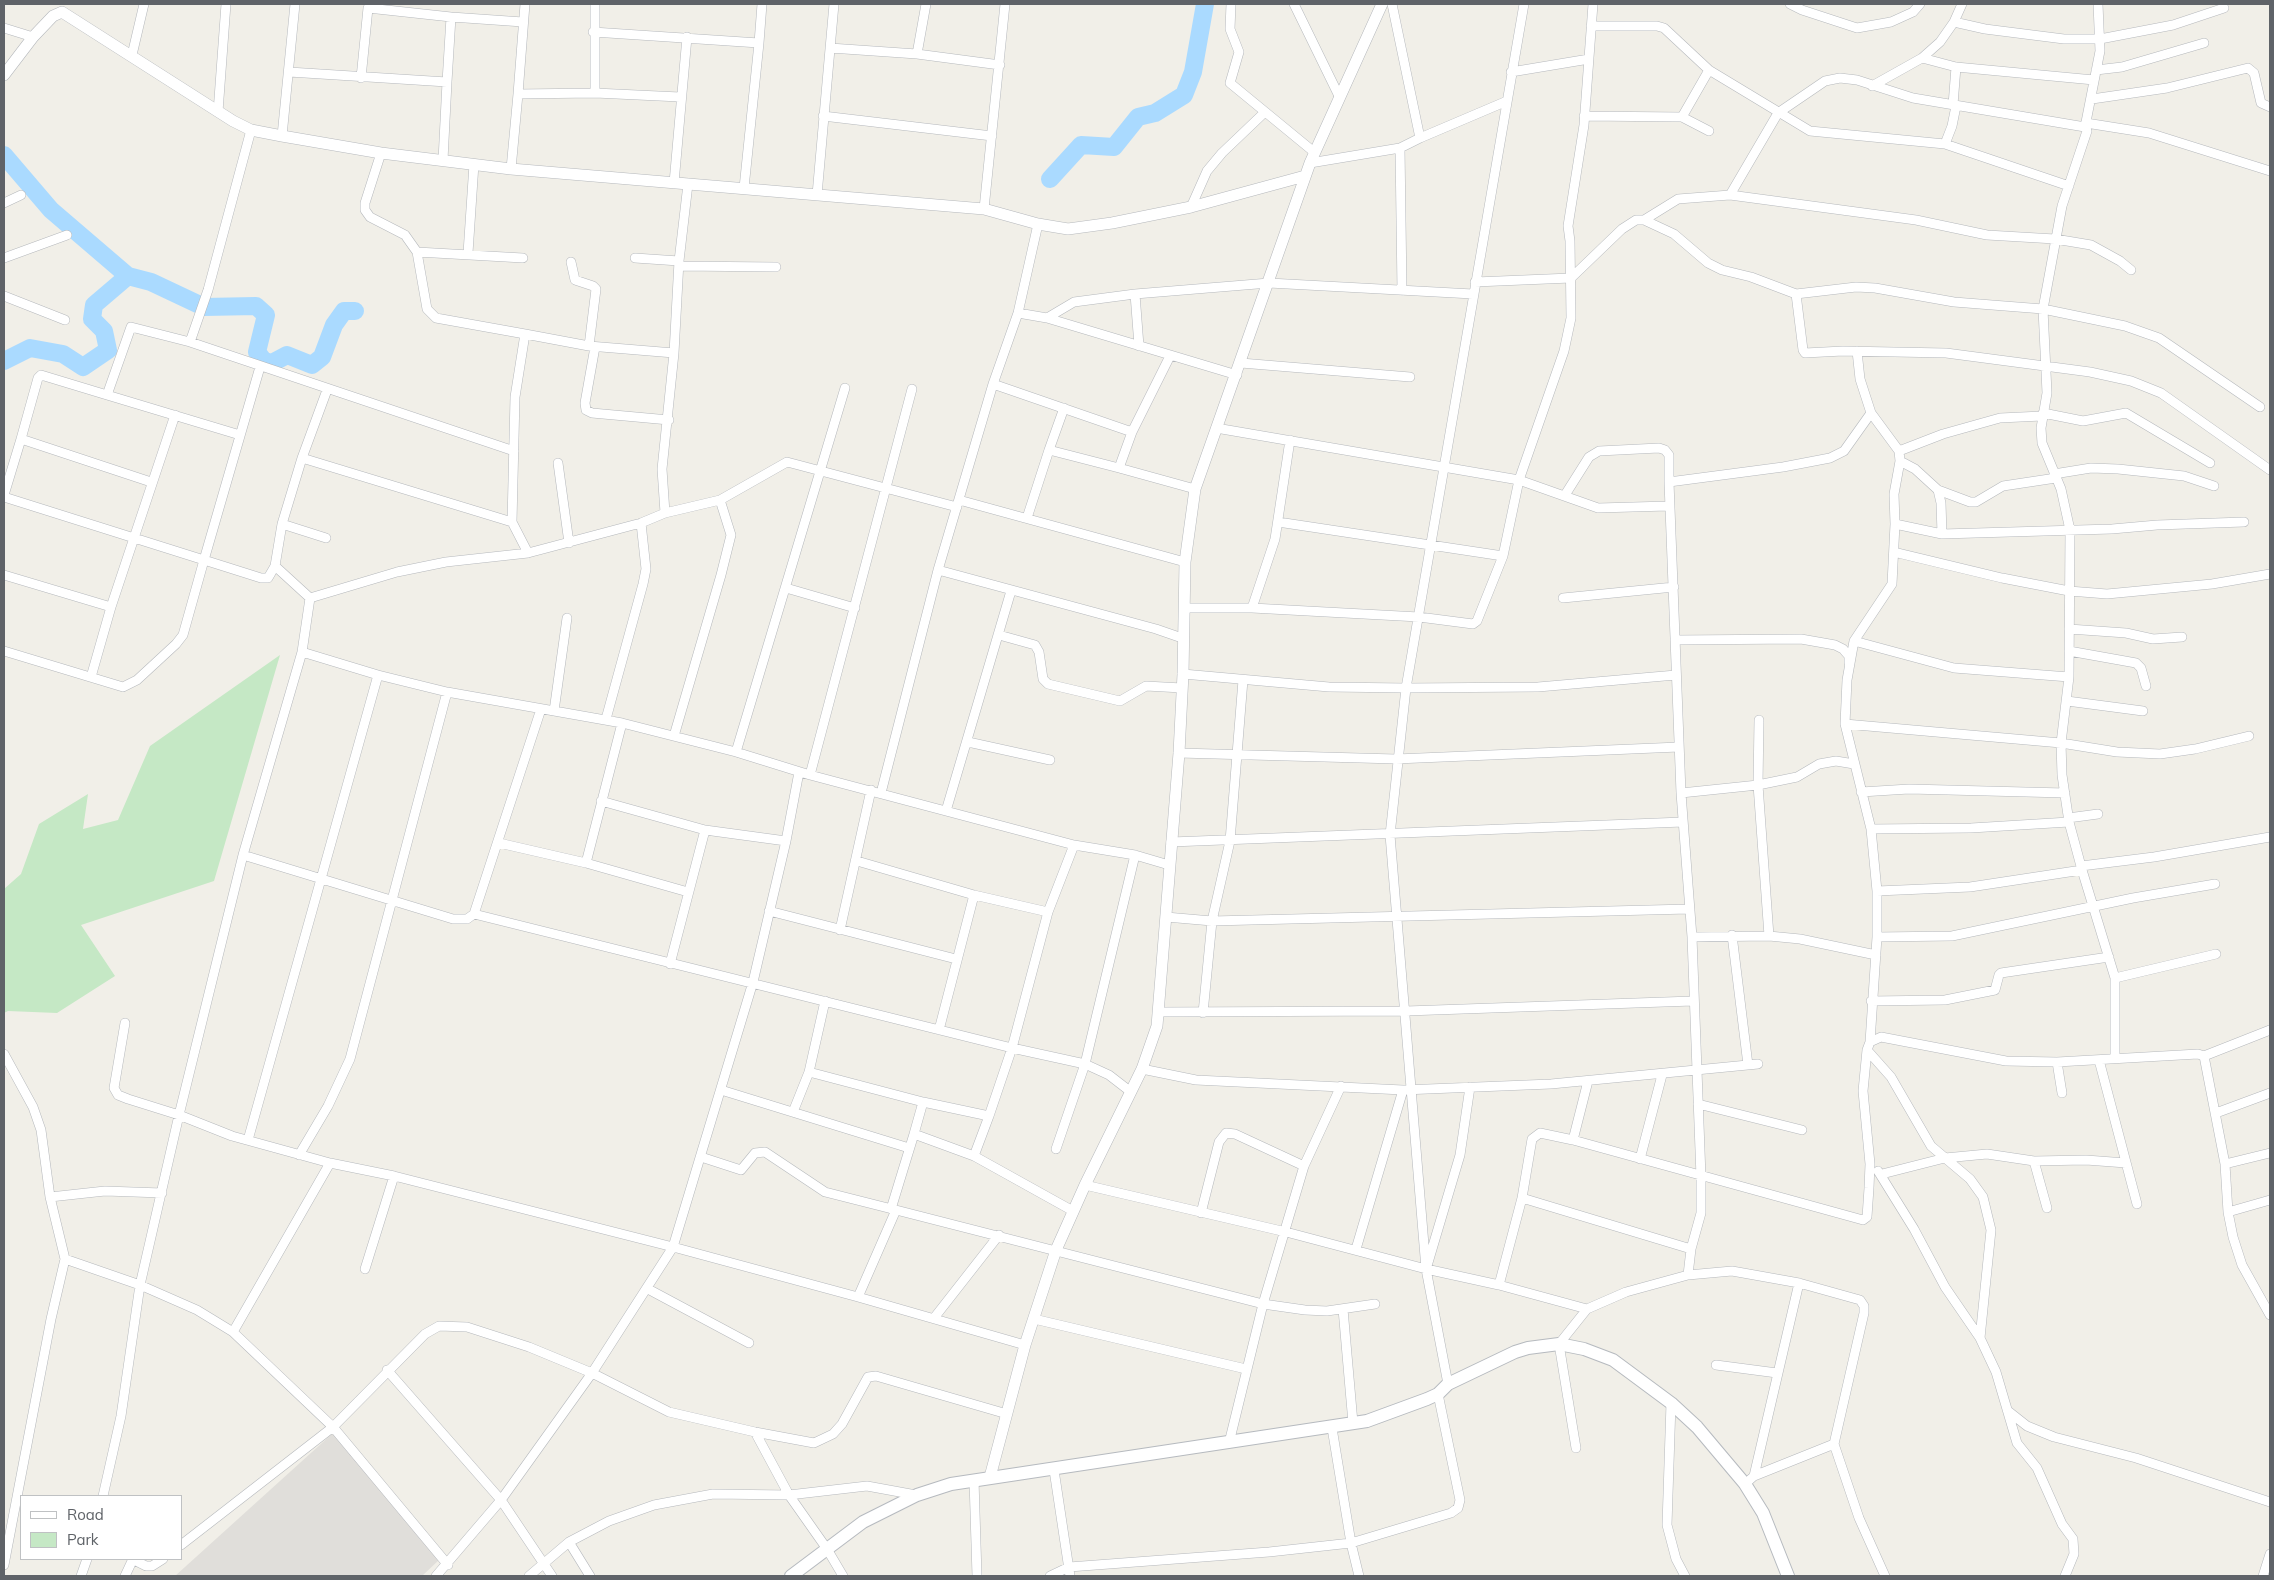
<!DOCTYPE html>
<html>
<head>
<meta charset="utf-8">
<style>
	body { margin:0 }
	#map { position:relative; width:2274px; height:1580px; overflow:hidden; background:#f1efe8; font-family:Mulish,sans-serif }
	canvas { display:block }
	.frame { position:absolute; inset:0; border:5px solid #5f6368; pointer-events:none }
	.legend { position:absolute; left:20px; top:1495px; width:162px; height:65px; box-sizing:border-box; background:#fff; border:1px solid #bfc1c3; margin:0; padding:6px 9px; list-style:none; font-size:15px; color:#5f6368 }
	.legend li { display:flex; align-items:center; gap:10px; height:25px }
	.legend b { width:25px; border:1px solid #bfc1c3 }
</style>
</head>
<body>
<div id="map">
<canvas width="2274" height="1580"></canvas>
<div class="frame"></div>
<ul class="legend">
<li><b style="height:6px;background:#fff"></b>Road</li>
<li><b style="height:14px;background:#c5e8c5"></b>Park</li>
</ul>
</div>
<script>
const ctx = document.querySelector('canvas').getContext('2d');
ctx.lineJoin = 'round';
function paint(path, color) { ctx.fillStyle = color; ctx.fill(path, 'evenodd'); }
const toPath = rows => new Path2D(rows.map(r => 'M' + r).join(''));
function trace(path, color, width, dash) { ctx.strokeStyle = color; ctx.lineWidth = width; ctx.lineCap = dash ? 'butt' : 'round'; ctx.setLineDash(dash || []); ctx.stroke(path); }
paint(toPath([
	[333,1433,439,1560,422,1576,175,1576]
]), '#e0deda');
paint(toPath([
	[280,655,214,881,81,925,115,976,57,1013,8,1011,4,1013,4,889,21,874,39,824,88,794,83,829,118,820,150,746]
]), '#c5e8c5');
trace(toPath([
	[4,155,51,210,128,276],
	[1050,179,1081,145,1114,147,1138,117,1155,113,1184,95,1193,72,1205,4],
	[4,361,30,348,63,354,83,367,108,350,104,331,92,319,94,305,128,276,151,282,204,307,256,306,266,315,257,352,264,361,272,363,287,355,312,365,322,357,334,325,344,311,355,311]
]), '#aadaff', 18);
const minor = toPath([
	[595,4,595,93,680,97],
	[1231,4,1230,29,1239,52,1230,83,1314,152],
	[1294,4,1339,96],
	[1392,4,1420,138],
	[1790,4,1802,10,1857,28,1891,22,1913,12,1920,4],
	[2098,4,2100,51,2085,127,2087,131,2062,206,2043,309,2047,393,2041,428,2042,443,2061,489,2070,530,2069,677,2061,743,2062,775,2069,822,2082,870,2115,978,2115,1058],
	[451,17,523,22],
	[1954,22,1985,29,2064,39,2100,39,2173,25,2224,8],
	[1591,26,1657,26,1664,28,1709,70,1810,131,1945,144,2069,186],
	[4,28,33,37],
	[593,32,759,43,744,188],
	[759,43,762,4],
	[830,48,917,54,1000,65],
	[917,54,926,4],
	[132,55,144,4],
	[1922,58,1956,67,2094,80],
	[2096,70,2122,67,2204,43],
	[289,72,447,82,443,160],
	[1511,72,1589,59],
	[361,78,368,8,451,17,447,82],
	[1872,86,1922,58,1940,42,1954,22,1962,4],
	[518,94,525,4],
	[2092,99,2167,88,2248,68,2254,73,2261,103,2270,107],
	[1953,105,1956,67],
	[218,112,226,4],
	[823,116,992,136],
	[1584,116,1682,117,1709,131],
	[1682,117,1709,70],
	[2086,123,2149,133,2270,171],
	[282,136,295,4],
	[1945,144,1952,126,1956,106],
	[1400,148,1402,291],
	[381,153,365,203,365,210,370,217,405,235,417,252,427,309,436,318,525,334,515,397,512,522,528,553],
	[1310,163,1400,148,1420,138,1507,101],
	[511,169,518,94,595,93],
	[674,183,687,37],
	[817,195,834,4],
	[1730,195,1916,220,1987,235,2055,239,2091,245,2120,261,2131,270],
	[4,203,21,195],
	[1191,207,1207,171,1222,153,1265,112],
	[984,209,1005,4],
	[1644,220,1678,199,1730,195,1778,113,1825,81,1840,78,1857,80,1913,98,2085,127],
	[417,252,523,258],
	[468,253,474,164],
	[4,258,67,235],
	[635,258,679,261],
	[571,262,575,280,593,286,596,289,589,346],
	[679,266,776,267],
	[1475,282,1571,278,1622,229,1636,220,1644,220,1674,234,1708,263,1722,270,1751,277,1796,294,1856,287,1875,288,1954,302,2043,309,2125,326,2159,338,2260,407],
	[1135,294,1139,346],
	[1796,294,1803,350,1805,353,1843,351,1946,353,2090,372,2131,381,2161,393,2270,470],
	[4,296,65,320],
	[1018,313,1047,318,1237,375],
	[1047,318,1074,302,1135,294,1269,283,1473,294],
	[525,334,589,346,674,353],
	[190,342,208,290,251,130],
	[595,347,585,403,586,410,592,413,669,420],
	[1857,351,1860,379,1871,413,1899,451,1900,461,1894,494,1895,524,1892,584,1854,641,1847,680,1845,724,1871,829,1877,891,1877,937,1870,1042],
	[1241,363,1410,377],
	[993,384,1132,432],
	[1064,408,1049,450,1119,468,1132,432,1170,356],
	[2043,413,2083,421,2126,413,2210,463],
	[1216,428,1519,480,1598,508,1668,506],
	[240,435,107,395,131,327,190,342,514,451],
	[21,439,38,378,41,375,107,395],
	[1899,451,1943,434,2000,418,2042,416],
	[302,458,512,522],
	[1900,461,1915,469,1938,490,1941,503,1942,534],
	[558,463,569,543],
	[1119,468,1195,489],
	[2054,474,2091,468,2118,469,2184,476,2214,486],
	[1669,482,1681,793,1692,937,1701,1177,1701,1213,1691,1249,1688,1275],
	[1938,490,1970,502,1976,502,2003,486,2056,478],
	[4,495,21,439,151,482],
	[1565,495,1589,457,1599,451,1659,448,1665,450,1669,455,1669,482,1783,467,1830,458,1844,451,1871,413],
	[4,497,204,560,260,367],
	[959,500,1185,562],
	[665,513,662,469,674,353,679,261,688,184],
	[1027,518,1049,450],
	[1278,522,1503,556],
	[282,524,326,538],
	[1895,524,1942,534,2112,529,2157,525,2244,522],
	[1894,552,2002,578,2069,591,2107,594,2212,584,2270,574],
	[275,566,310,598],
	[938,570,1156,629,1182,638],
	[4,575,111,607,175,415],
	[786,588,855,608],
	[310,598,397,572,446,562,528,553,641,523,665,513,720,500,787,462,957,507],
	[1563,598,1674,587],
	[1184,608,1252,608,1419,617,1473,624,1477,621,1503,556,1519,480,1564,351,1571,318,1570,241,1568,226,1584,125,1593,4],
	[1252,608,1275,539,1290,440],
	[2069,629,2126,633,2153,639,2182,637],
	[999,635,1035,645,1039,652,1043,679,1048,684,1120,701,1146,686,1182,688],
	[1675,640,1801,639,1835,645,1843,649,1849,656,1849,663],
	[1854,641,1954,668,2069,677],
	[4,651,123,687,137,680,176,644,183,635,204,560,261,578,268,578,275,566,282,524,302,458,327,390],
	[2069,651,2136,663,2141,668,2146,686],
	[302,652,378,675,447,692,622,723,736,752,810,775,1074,845,1135,855,1169,865],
	[1183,674,1329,687,1406,688,1538,687,1676,675],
	[91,677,111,607],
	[2067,701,2143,711],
	[554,711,567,618],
	[606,719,643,584,646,569,641,523],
	[1759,720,1758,785,1769,936],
	[622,723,586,863,688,892],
	[1845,724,2061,743,2117,752,2160,754,2195,749,2249,736],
	[674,736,721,575,731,535,720,500],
	[968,742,1050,760],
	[736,752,845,388],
	[1179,753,1396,759,1679,747],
	[810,775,912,389],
	[1861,792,1909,789,2065,793],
	[881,793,938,570,993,384,1018,313,1038,224],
	[1681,793,1758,785,1797,777,1819,764,1836,761,1854,764],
	[601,801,705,830,670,964],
	[946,811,1011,591],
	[2068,818,2098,814],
	[1871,829,1971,828,2069,822],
	[705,830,786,841],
	[1171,842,1683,822],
	[499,843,586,863],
	[243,855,453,919,467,919,474,914,541,709],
	[857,861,974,895,939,1030],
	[2081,866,2154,857,2270,837],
	[1877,891,1970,887,2082,870],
	[974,895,1048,912],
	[769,911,956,959],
	[474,914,1012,1048,1085,1064,1109,1075,1131,1092],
	[1166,917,1212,921,1689,909],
	[840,930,871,790],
	[1732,935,1748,1065],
	[1692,937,1769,936,1800,939,1876,955],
	[1877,937,1952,936,2133,898,2215,884],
	[2115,978,2216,954],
	[1871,1001,1945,1000,1995,990,1999,975,2001,973,2109,957],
	[1160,1012,1406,1011,1693,1001],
	[1203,1013,1212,921,1230,841,1243,680],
	[125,1023,114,1088,118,1095,128,1099,179,1115,232,1136,330,1163,394,1176,673,1247,858,1297],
	[1867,1050,1891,1077,1931,1146,1970,1179,1983,1197,1991,1230,1980,1338,1996,1372,2017,1443,2037,1468,2062,1524,2073,1539,2074,1554,2065,1576],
	[4,1054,33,1107,41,1130,50,1197,65,1259],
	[2204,1056,2270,1030],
	[2099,1060,2137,1204],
	[2057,1062,2062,1093],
	[1142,1069,1196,1080,1403,1090,1551,1084,1758,1064],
	[809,1072,923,1102,989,1116,974,1156],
	[721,1090,909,1148],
	[923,1102,914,1134,974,1156,1073,1211],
	[1698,1104,1802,1130],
	[793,1112,809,1072,825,1001],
	[2216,1113,2270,1093],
	[989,1116,1012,1048,1048,912,1074,845],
	[248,1140,378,675],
	[1573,1140,1588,1081],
	[1056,1149,1085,1064,1135,855],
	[299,1155,328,1106,350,1059,447,692],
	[701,1157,741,1170,755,1153,765,1152,825,1192,896,1210,858,1297,1025,1345],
	[1640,1159,1662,1075],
	[2034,1161,2047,1208],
	[2225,1164,2270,1153],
	[1878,1171,1914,1229,1945,1287,1980,1338],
	[1882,1174,1945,1158,1987,1154,2034,1161,2086,1160,2126,1163],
	[1085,1185,1286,1232,1426,1269,1499,1285,1587,1309],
	[50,1197,105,1191,162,1193],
	[1522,1198,1691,1249],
	[891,1209,914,1134],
	[896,1210,1263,1304,1305,1310,1327,1311,1375,1304],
	[2228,1212,2270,1200],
	[1201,1213,1219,1142,1226,1133,1235,1134,1304,1166],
	[1356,1249,1403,1090],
	[1427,1266,1460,1155,1470,1087],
	[365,1269,394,1176],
	[1499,1285,1522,1198,1532,1139,1540,1133,1573,1140,1863,1220,1867,1217,1869,1188,1870,1164,1863,1091,1867,1050,1870,1042,1881,1037,2006,1061,2057,1062,2198,1054,2204,1056,2225,1164,2228,1212,2233,1237,2242,1265,2270,1315],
	[648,1289,749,1343],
	[1343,1309,1353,1423],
	[934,1318,999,1235],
	[1034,1319,1246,1369],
	[233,1332,330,1163],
	[1716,1365,1777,1373],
	[387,1370,501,1500,552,1576],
	[1448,1384,1426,1269,1390,835,1406,688,1524,4],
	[1671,1403,1667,1525,1676,1559,1685,1576],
	[2008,1411,2027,1426,2054,1437,2136,1458,2270,1502],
	[1332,1428,1351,1543,1359,1576],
	[755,1432,789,1495,867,1486,916,1495],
	[1229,1443,1263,1304,1304,1166,1341,1086],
	[1576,1448,1559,1344,1587,1309,1626,1292,1688,1275,1732,1271,1799,1283,1860,1300,1864,1306,1864,1313,1834,1444,1859,1518,1885,1576],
	[1054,1470,1070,1576],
	[1754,1476,1834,1444],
	[974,1480,977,1576],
	[1745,1484,1754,1476,1799,1283],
	[103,1496,121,1416,140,1285,179,1115,243,855,302,652,310,598],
	[569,1542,590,1576],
	[181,1545,333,1427,425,1334,439,1326,467,1327,529,1347,592,1373,669,1412,755,1432,814,1443,833,1434,842,1424,868,1377,876,1376,1007,1414],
	[132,1559,146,1566,152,1566,163,1559],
	[4,1565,51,1319,65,1259,140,1285,197,1310,233,1332,333,1427,448,1565],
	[81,1576,87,1559],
	[125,1576,133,1559],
	[436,1576,501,1500,592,1373,673,1247,753,982,786,841,799,772],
	[529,1576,569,1542,609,1521,654,1505,713,1494,789,1495,827,1549,843,1576],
	[1050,1576,1069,1567,1269,1552,1351,1543,1451,1513,1458,1508,1460,1500,1438,1394],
	[2263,1576,2270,1554]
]);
const tertiary = toPath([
	[4,75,33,37,53,16,62,12,233,121,251,130,282,136,381,153,511,169,984,209,1038,224,1068,229,1112,223,1191,207,1305,176],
	[990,1477,1025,1345,1056,1250,1085,1185,1142,1069,1157,1026,1179,753,1183,674,1185,562,1195,489,1310,163,1382,4]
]);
const secondary = toPath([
	[791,1576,863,1522,917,1495,951,1484,1367,1421,1427,1399,1438,1394,1448,1384,1515,1352,1528,1348,1559,1344,1584,1349,1613,1360,1671,1403,1697,1427,1745,1484,1763,1513,1788,1576]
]);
trace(minor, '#b5b8bc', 10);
trace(tertiary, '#b5b8bc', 12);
trace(secondary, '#b6babf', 14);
trace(minor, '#fff', 9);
trace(tertiary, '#fff', 11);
trace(secondary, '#fff', 12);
</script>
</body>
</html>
